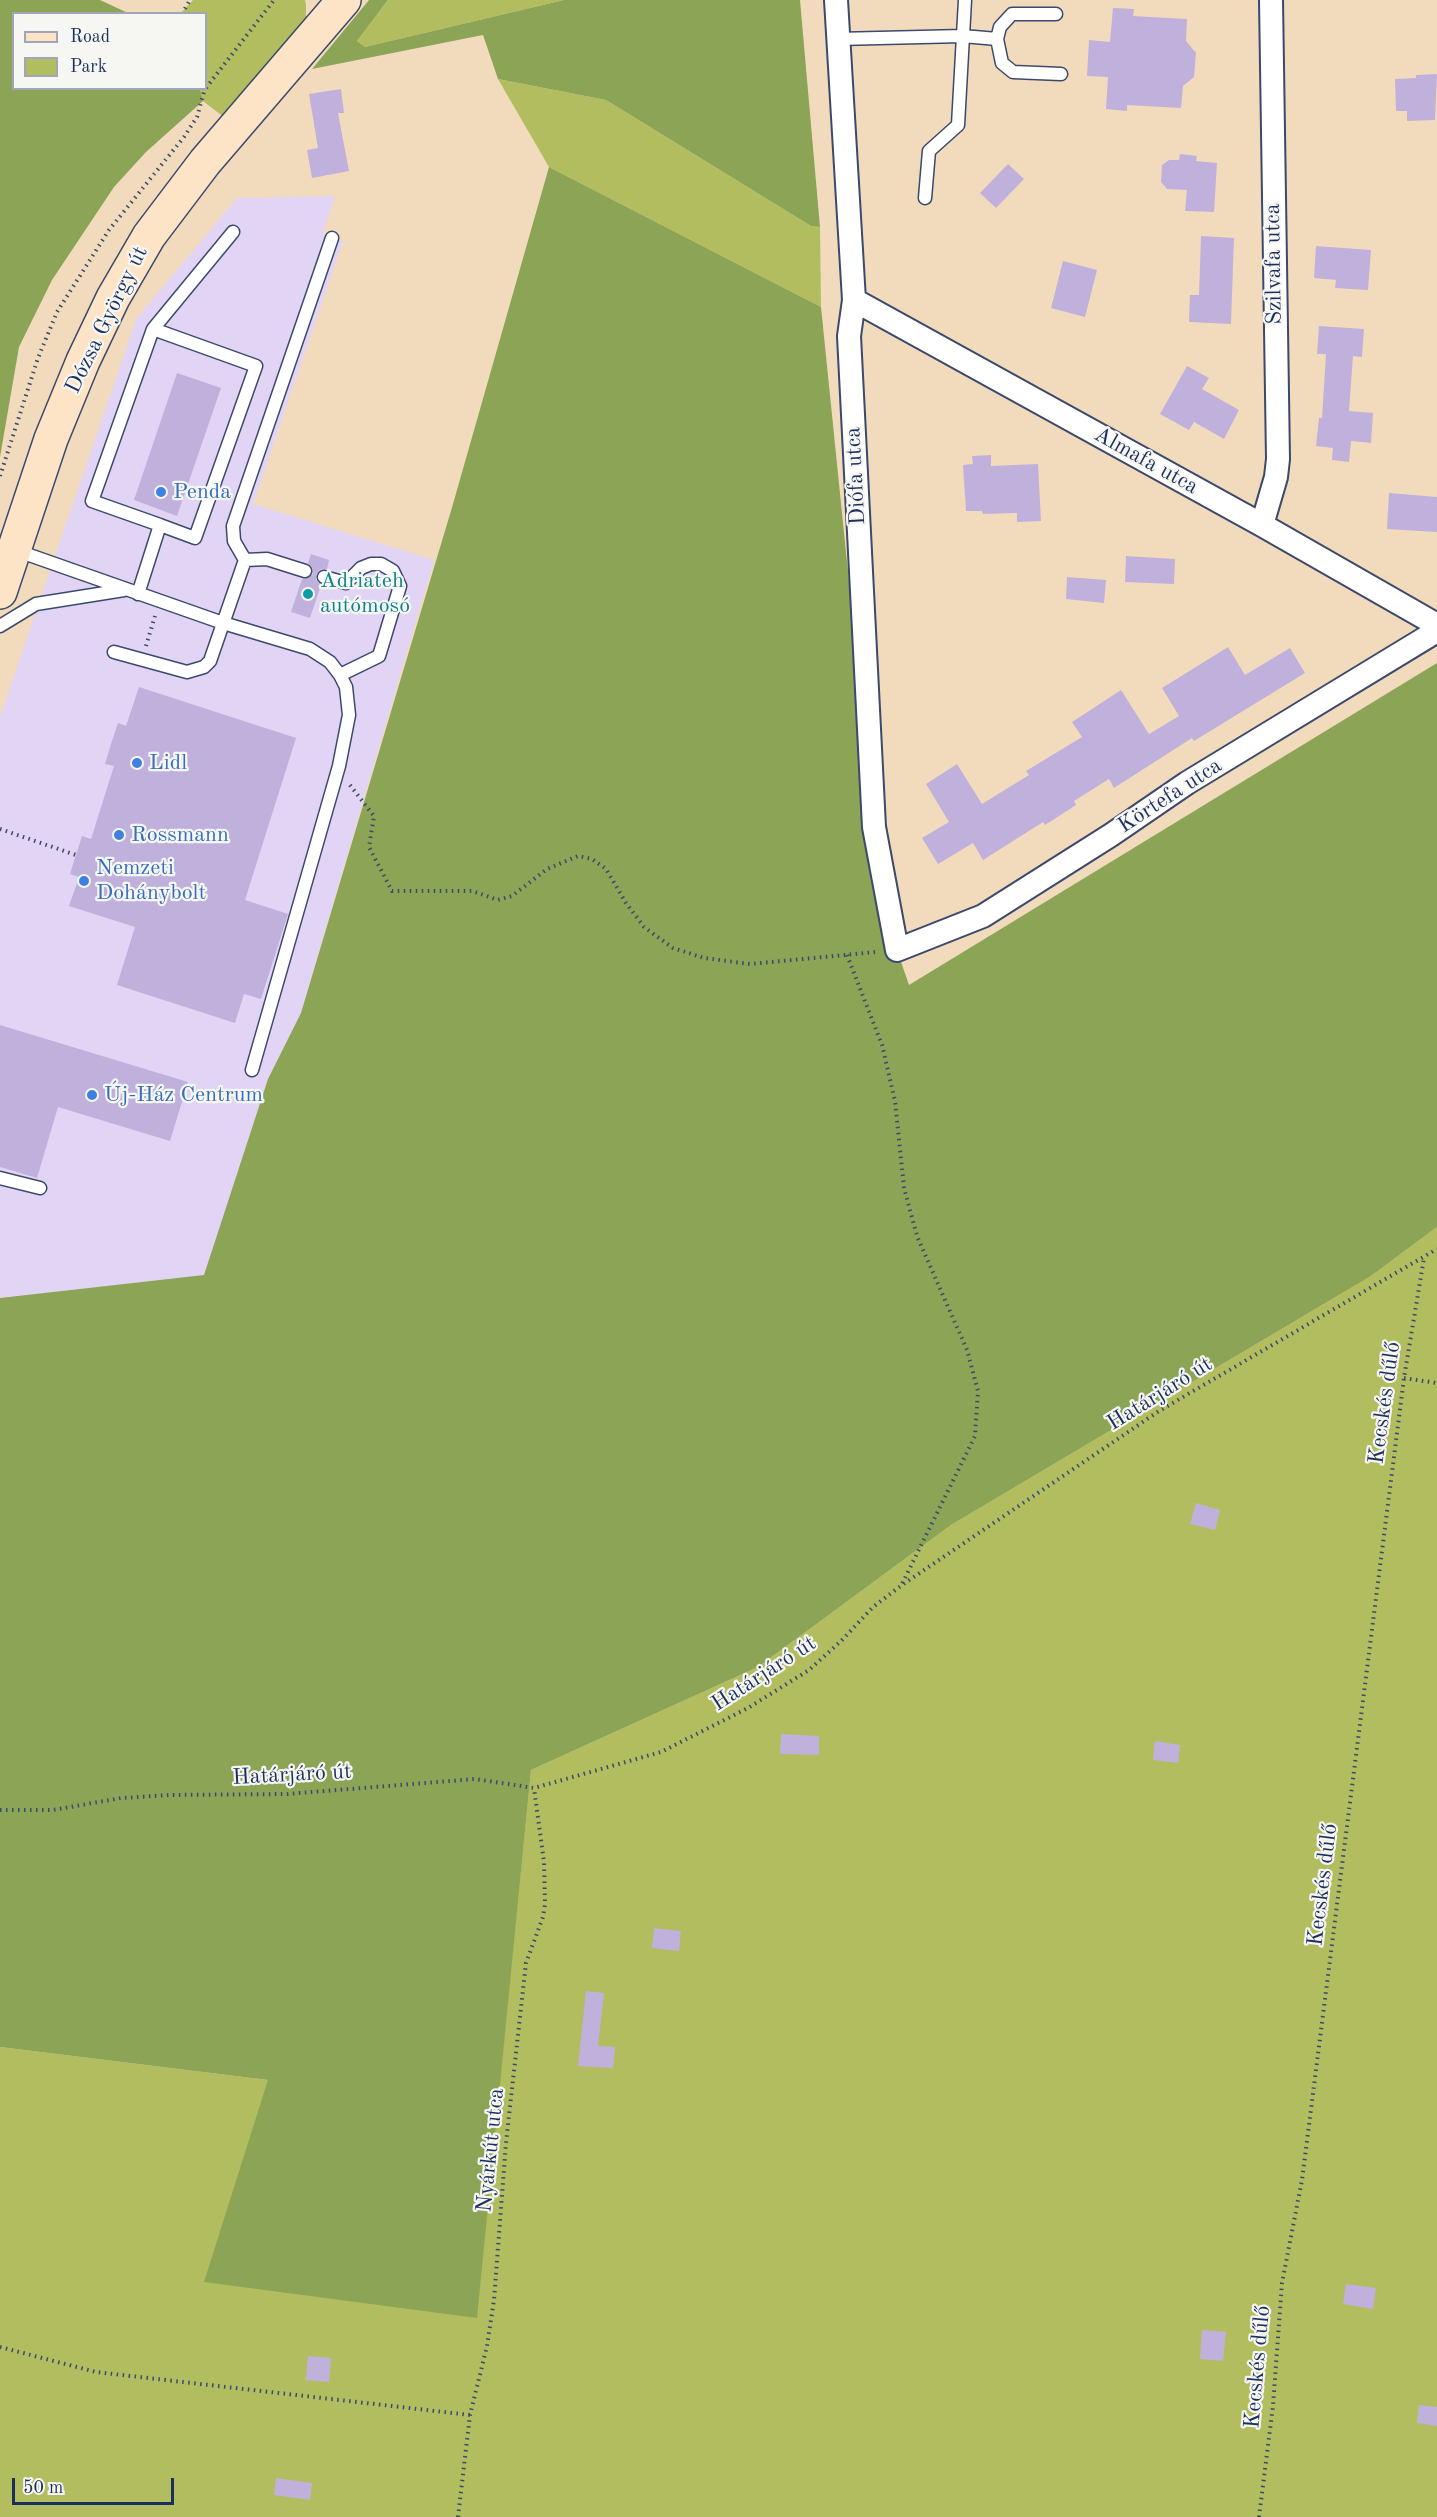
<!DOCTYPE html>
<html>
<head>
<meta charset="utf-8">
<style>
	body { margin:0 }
	#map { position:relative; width:1437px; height:2517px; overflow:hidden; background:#f2dbbc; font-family:"Old Standard TT",serif }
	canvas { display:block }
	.legend { position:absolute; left:12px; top:12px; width:195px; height:78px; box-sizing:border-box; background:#f6f6f2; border:2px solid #9ea6b7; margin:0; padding:8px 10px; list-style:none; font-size:18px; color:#1b2f5e }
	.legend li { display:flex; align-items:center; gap:12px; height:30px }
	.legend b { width:30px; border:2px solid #9ea6b7 }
	.scale { position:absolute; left:12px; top:2478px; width:162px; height:27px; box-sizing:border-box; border:3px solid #1b2f5e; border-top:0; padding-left:8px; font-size:18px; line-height:21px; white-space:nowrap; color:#1b2f5e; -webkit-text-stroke:4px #f6f6f2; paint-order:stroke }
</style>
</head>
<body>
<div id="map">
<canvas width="1437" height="2517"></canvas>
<ul class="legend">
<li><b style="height:8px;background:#fee4c6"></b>Road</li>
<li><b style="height:16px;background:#b1bd5f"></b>Park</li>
</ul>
<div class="scale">50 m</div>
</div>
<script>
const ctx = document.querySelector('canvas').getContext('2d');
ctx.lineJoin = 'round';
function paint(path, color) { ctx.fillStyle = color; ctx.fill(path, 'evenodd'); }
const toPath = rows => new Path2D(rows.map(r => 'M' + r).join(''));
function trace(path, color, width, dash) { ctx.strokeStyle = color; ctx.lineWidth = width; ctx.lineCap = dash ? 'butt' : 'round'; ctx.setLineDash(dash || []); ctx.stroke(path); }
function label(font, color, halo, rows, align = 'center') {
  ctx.font = font + ' "Old Standard TT",serif'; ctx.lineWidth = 4.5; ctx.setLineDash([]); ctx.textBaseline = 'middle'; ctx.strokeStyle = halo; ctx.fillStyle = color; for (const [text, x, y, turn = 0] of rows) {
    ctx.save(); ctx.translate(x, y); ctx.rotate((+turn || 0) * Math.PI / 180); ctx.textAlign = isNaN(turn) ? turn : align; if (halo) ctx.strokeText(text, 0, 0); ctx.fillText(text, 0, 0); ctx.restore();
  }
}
paint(toPath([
	[335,196,323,233,343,241,253,504,434,560,301,1013,268,1079,204,1276,0,1298,0,717,136,319,237,198]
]), '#e1d4f4');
paint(toPath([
	[193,0,305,0,306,4,306,20,225,118,203,101,200,89,206,88,206,14,180,14],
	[388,0,564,0,365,47,357,41],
	[498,79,606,100,811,226,820,227,821,307,549,167],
	[1437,1227,1437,2517,0,2517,0,2047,268,2080,476,2318,531,1770,758,1667,951,1525,1371,1276]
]), '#b1bd5f');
paint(toPath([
	[0,0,100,0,128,13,14,14,14,88,200,89,203,101,146,152,114,187,52,280,19,347,0,457],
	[369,0,388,0,357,41,365,47,564,0,800,0,820,227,811,226,606,100,498,79,483,35,312,69],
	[549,167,821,307,874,827,897,950,909,985,1437,663,1437,1227,1371,1276,951,1525,758,1667,531,1770,477,2318,204,2282,268,2080,0,2047,0,1298,204,1275,268,1079,301,1013,453,504]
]), '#8ca456');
paint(toPath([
	[1113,8,1134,9,1133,16,1187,19,1186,41,1196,53,1194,77,1183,86,1181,108,1127,105,1127,111,1106,109,1108,77,1087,76,1089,40,1110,42],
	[1437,74,1435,120,1407,121,1407,111,1396,111,1395,79,1416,78,1416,75],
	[341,89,344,113,338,113,349,171,312,178,307,150,318,148,309,94],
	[1180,154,1197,156,1196,161,1217,163,1214,212,1185,211,1187,190,1167,189,1161,182,1162,165,1169,160,1179,160],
	[1008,164,1024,179,996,208,980,193],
	[1201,236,1234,238,1231,324,1189,322,1190,295,1199,295],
	[1316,246,1371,250,1368,290,1335,288,1336,280,1314,278],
	[1063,261,1097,270,1085,317,1051,308],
	[1319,326,1364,329,1362,357,1353,356,1349,411,1373,413,1371,443,1351,441,1349,462,1332,460,1333,448,1316,446,1319,418,1322,418,1326,354,1317,354],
	[1187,366,1209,378,1202,389,1239,410,1224,439,1194,422,1189,430,1160,414],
	[177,373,221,388,177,516,134,500],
	[991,455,991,466,1038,464,1041,521,1017,522,1017,513,983,514,982,511,966,511,963,465,973,464,972,456],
	[1389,493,1437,497,1437,532,1387,529],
	[311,554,329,560,327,569,321,569,316,574,316,580,321,585,310,618,291,612,302,579,307,579,313,574,313,569,308,563],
	[1126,556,1175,559,1174,584,1125,582],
	[1067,577,1106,580,1104,603,1066,599],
	[1228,647,1245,675,1290,648,1305,673,1194,741,1192,738,1114,788,1109,779,1074,801,1076,805,1045,825,1043,822,983,860,973,843,938,864,922,838,949,822,926,784,957,764,982,804,1029,775,1026,771,1082,737,1072,722,1121,690,1149,734,1179,716,1162,688],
	[139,687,296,738,245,900,288,914,261,999,244,994,235,1023,117,985,135,927,69,906,79,877,70,874,82,836,91,839,114,766,105,764,111,744,118,723,126,726],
	[0,1025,188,1082,170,1141,58,1107,37,1178,0,1167],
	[1196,1503,1220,1510,1215,1530,1190,1524],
	[781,1734,819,1736,819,1755,780,1754],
	[1155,1741,1180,1745,1178,1763,1153,1760],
	[654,1928,681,1931,679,1951,652,1948],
	[586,1991,604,1993,598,2046,615,2047,613,2068,578,2066],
	[1346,2284,1376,2288,1373,2309,1343,2304],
	[1202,2330,1226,2332,1223,2361,1200,2359],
	[308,2356,331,2358,329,2382,306,2380],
	[1419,2405,1437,2407,1437,2426,1417,2423],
	[276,2478,312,2483,310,2500,274,2495]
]), '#c0b1dc');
const service = toPath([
	[837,39,963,36,997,39,1000,27,1012,14,1056,14],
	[997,39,1002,63,1013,72,1061,74],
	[925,198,929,151,958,125,965,0],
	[153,329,233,232],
	[15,550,223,623,310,649,330,662,340,675,346,687,349,715,339,766,252,1070],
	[245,560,234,541,233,526,332,238],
	[245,560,267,559,305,571],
	[324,577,346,583,361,568,371,564,381,564,393,571,400,586,379,656,340,675],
	[138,594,160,525,195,538,256,366,153,329,92,501,160,525],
	[0,626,36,604,124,590],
	[114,652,187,672,204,667,210,661,245,560],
	[0,1178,40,1188]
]);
const minor = toPath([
	[836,0,854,300,849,336,874,827,897,950,983,916,1111,835,1187,783,1437,631],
	[854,300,1262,525,1437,625],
	[1262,525,1276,477,1278,459,1271,0]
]);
const secondary = toPath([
	[0,592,51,439,83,361,113,298,149,236,205,162,344,0]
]);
trace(service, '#3b496c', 15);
trace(minor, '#3b496c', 26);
trace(secondary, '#3b496c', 36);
trace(toPath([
	[182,14,190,0],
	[206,88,274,0],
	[0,476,38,358,57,312,109,230,184,137,197,117,205,88],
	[146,646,155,616],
	[350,785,374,816,369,847,392,891,472,891,498,900,512,896,547,869,578,856,592,859,606,869,626,903,644,927,673,948,704,958,750,964,876,952],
	[0,829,76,855],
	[847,955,882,1045,895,1101,904,1188,917,1236,967,1350,978,1391,975,1436,902,1584],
	[1404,1378,1437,1383],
	[0,1810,53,1810,121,1798,170,1795,287,1794,475,1779,534,1788,661,1752,748,1708,809,1670,841,1641,873,1607,902,1585,1159,1411,1437,1249],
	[0,2347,96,2372,470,2415],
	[458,2517,470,2415,487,2346,494,2300,506,2143,526,1963,543,1917,545,1904,544,1862,534,1788],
	[1259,2517,1273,2406,1282,2283,1302,2180,1404,1378,1424,1258]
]), '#3b496c', 4, [1.5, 4.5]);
trace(service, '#fff', 12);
trace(minor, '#fff', 22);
trace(secondary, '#fee4c6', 33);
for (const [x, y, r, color] of [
	[161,492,6,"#3f7fe0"],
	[308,594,6,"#0f9aa8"],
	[137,763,6,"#3f7fe0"],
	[119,835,6,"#3f7fe0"],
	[84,881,6,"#3f7fe0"],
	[92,1095,6,"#3f7fe0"]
]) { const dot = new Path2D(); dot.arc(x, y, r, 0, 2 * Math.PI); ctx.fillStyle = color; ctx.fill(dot); trace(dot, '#f6f6f2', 2); }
label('22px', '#1b2f5e', '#f6f6f2', [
	["Szilvafa utca",1274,264,-91],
	["Dózsa György út",107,320,-64],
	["Almafa utca",1146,461,29],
	["Diófa utca",856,476,-93],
	["Körtefa utca",1170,796,-33],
	["Határjáró út",1160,1394,-32],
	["Kecskés dűlő",1385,1403,-82],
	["Határjáró út",764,1674,-33],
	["Határjáró út",292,1775,-3],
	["Kecskés dűlő",1323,1885,-83],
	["Nyárkút utca",491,2150,-84],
	["Kecskés dűlő",1258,2367,-85]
]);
label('22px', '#366cbe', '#f6f6f2', [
	["Penda",173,492],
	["Lidl",149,763],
	["Rossmann",131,835],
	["Nemzeti",96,868],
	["Dohánybolt",96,893],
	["Új-Ház Centrum",104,1095]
], 'left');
label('22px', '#0d838f', '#f6f6f2', [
	["Adriateh",320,581],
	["autómosó",320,606]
], 'left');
</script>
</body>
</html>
